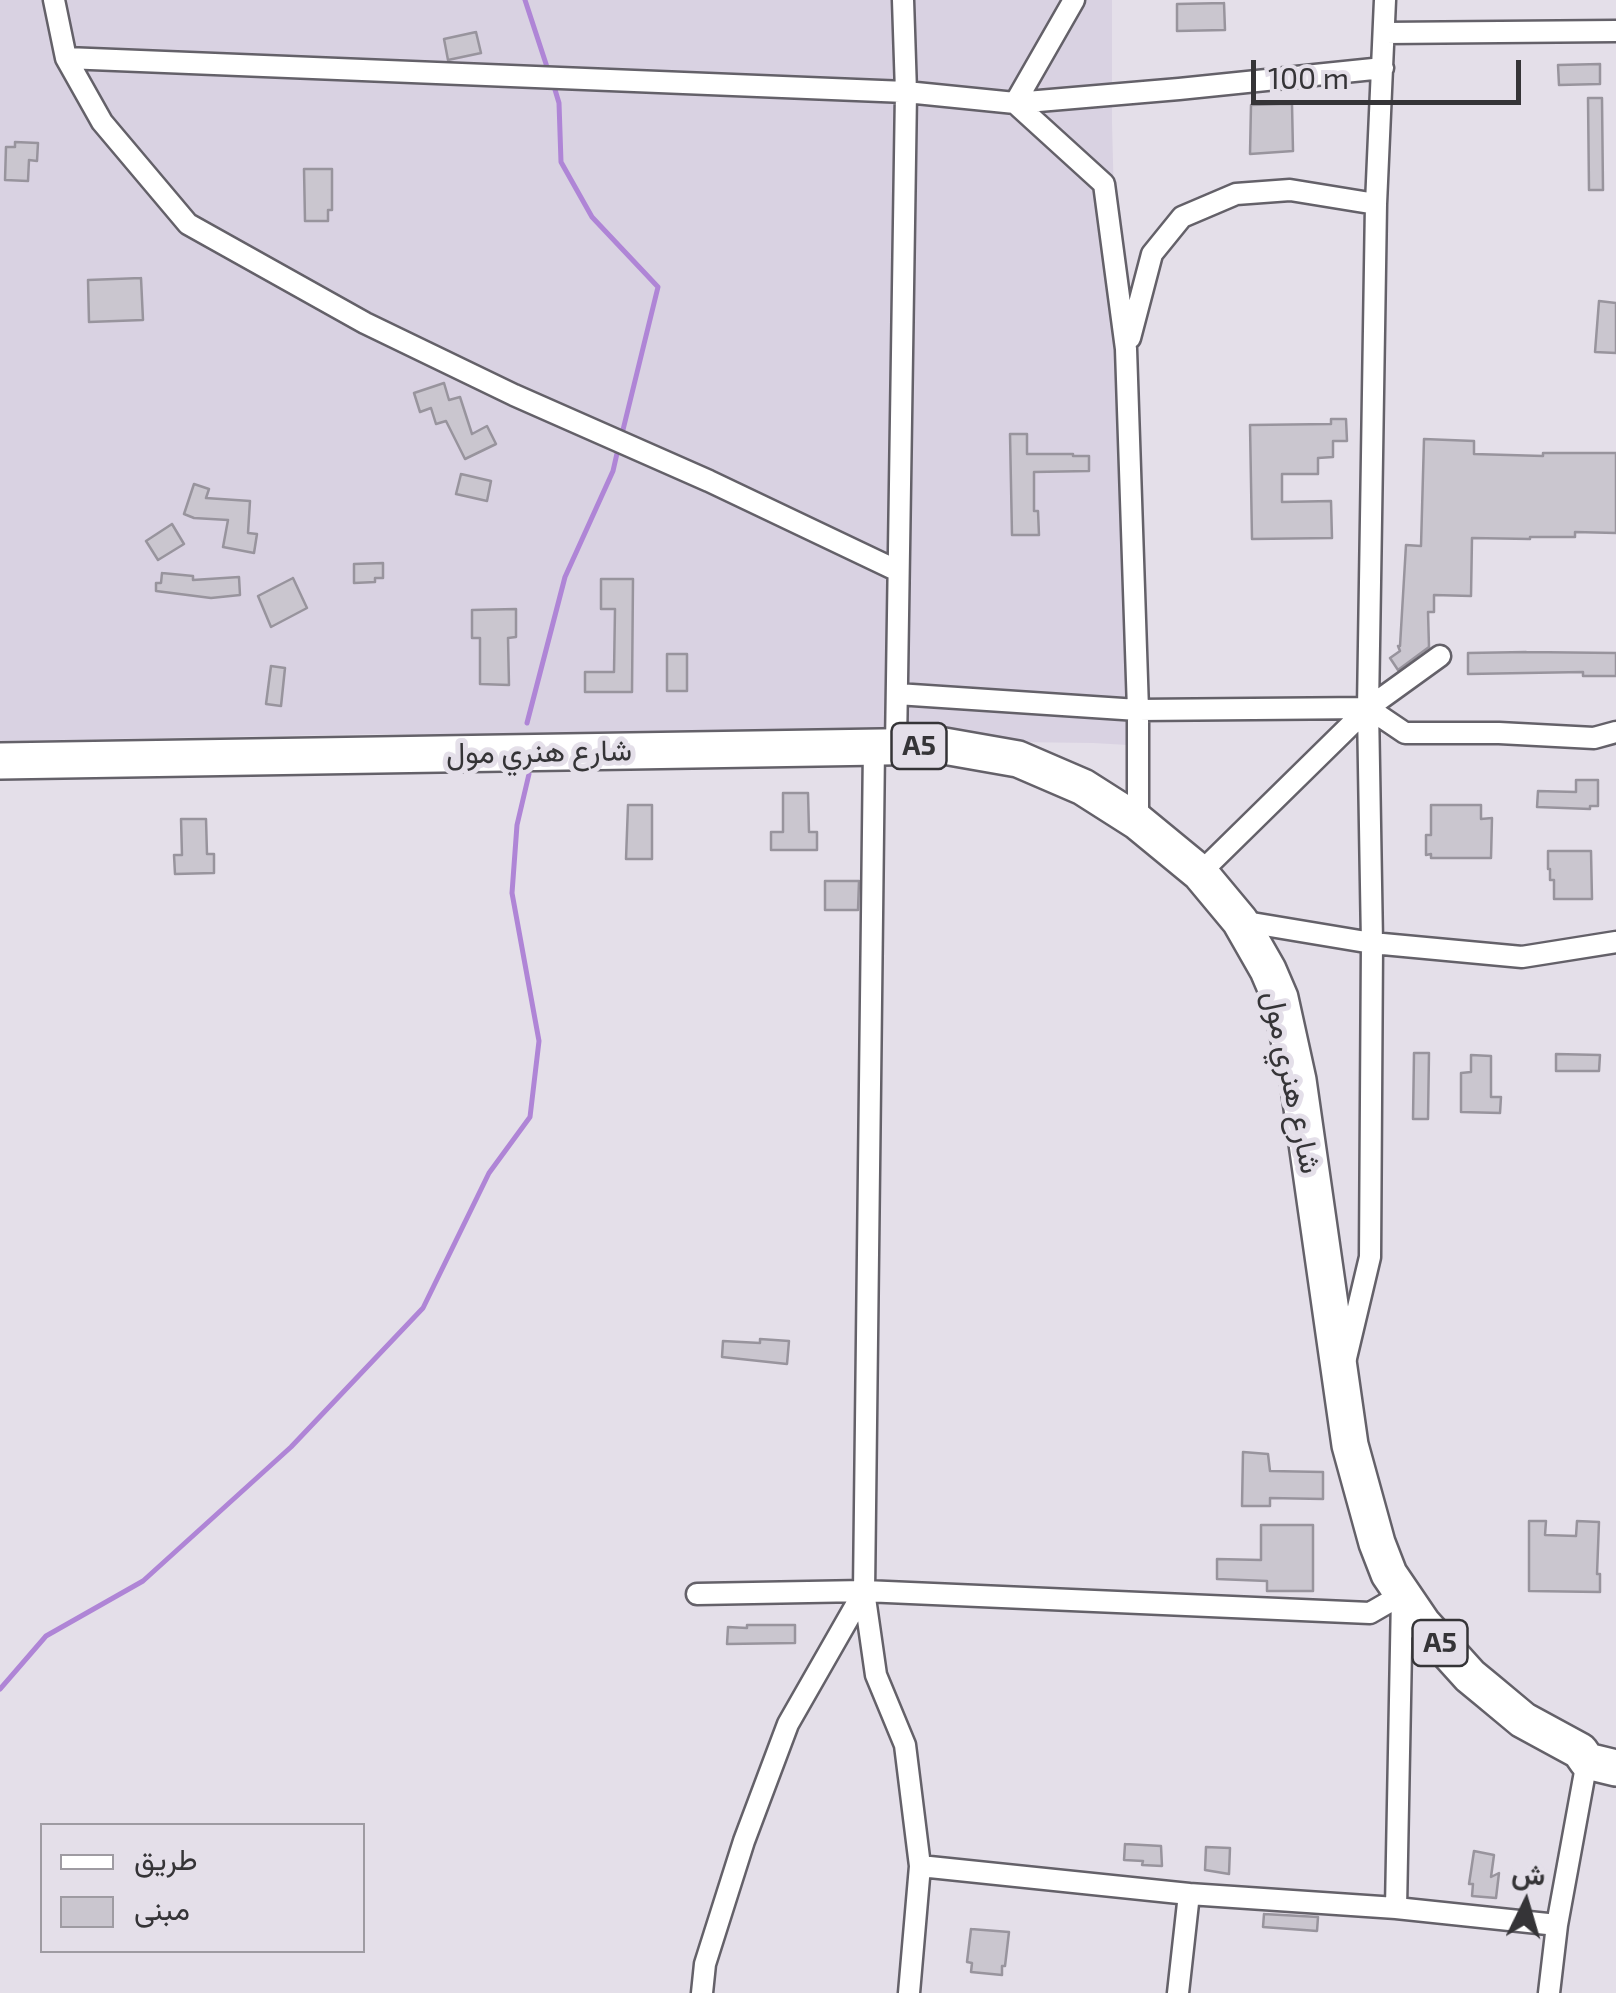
<!DOCTYPE html>
<html>
<head>
<meta charset="utf-8">
<style>
	body { margin:0 }
	#map { position:relative; width:1616px; height:1993px; overflow:hidden; background:#e4dfe9; font-family:"Exo 2",Vazirmatn,sans-serif }
	canvas { display:block }
	.legend { position:absolute; left:40px; top:1823px; width:325px; height:130px; box-sizing:border-box; background:#e4dfe9; border:2px solid #9e9ba2; margin:0; padding:12px 18px; list-style:none; font-size:30px; color:#353437 }
	.legend li { display:flex; align-items:center; gap:20px; height:50px }
	.legend b { width:50px; border:2px solid #9e9ba2 }
	.north { position:absolute; left:1476px; top:1853px; width:100px; height:100px; -webkit-text-stroke:8px #e4dfe9; paint-order:stroke; rotate:5deg; font-size:28px; font-weight:700; line-height:40px; text-align:center; color:#353437 }
	.north::after { content:''; display:block; margin:auto; width:35px; height:45px; background:#353437; clip-path:polygon(50% 0,100% 100%,50% 72%,0 100%) }
	.scale { position:absolute; left:1251px; top:60px; width:270px; height:45px; box-sizing:border-box; border:5px solid #353437; border-top:0; padding-left:12px; font-size:30px; line-height:35px; white-space:nowrap; color:#353437; -webkit-text-stroke:8px #e4dfe9; paint-order:stroke }
</style>
</head>
<body>
<div id="map">
<canvas width="1616" height="1993"></canvas>
<ul class="legend">
<li><b style="height:12px;background:#fff"></b>طريق</li>
<li><b style="height:28px;background:#cac6cf"></b>مبنى</li>
</ul>
<div class="north">ش</div>
<div class="scale">100 m</div>
</div>
<script>
const ctx = document.querySelector('canvas').getContext('2d');
ctx.lineJoin = 'round';
function paint(path, color) { ctx.fillStyle = color; ctx.fill(path, 'evenodd'); }
const toPath = rows => new Path2D(rows.map(r => 'M' + r).join(''));
function trace(path, color, width, dash) { ctx.strokeStyle = color; ctx.lineWidth = width; ctx.lineCap = dash ? 'butt' : 'round'; ctx.setLineDash(dash || []); ctx.stroke(path); }
function label(font, color, halo, rows, align = 'center') {
  ctx.font = font + ' "Exo 2",Vazirmatn,sans-serif'; ctx.lineWidth = 10; ctx.setLineDash([]); ctx.textBaseline = 'middle'; ctx.strokeStyle = halo; ctx.fillStyle = color; for (const [text, x, y, turn = 0] of rows) {
    ctx.save(); ctx.translate(x, y); ctx.rotate((+turn || 0) * Math.PI / 180); ctx.textAlign = isNaN(turn) ? turn : align; if (halo) ctx.strokeText(text, 0, 0); ctx.fillText(text, 0, 0); ctx.restore();
  }
}
paint(toPath([
	[0,0,1112,0,1112,123,1128,745,1093,743,381,734,0,741]
]), '#d9d2e2');
trace(toPath([
	[525,0,549,73],
	[553,83,559,103,561,162,592,217,658,287,621,438],
	[527,723,565,577,613,471,618,449],
	[0,1689,46,1636,143,1581,291,1447,423,1308,489,1173,530,1117,539,1041,512,893,517,825,529,774]
]), '#af85d6', 5);
const building = toPath([
	[1224,3,1225,30,1177,31,1177,4,1224,3],
	[476,32,481,53,448,60,444,39,476,32],
	[1600,64,1600,84,1559,85,1558,65,1600,64],
	[1588,98,1602,98,1603,190,1589,190,1588,98],
	[1280,104,1292,104,1293,151,1250,154,1251,105,1280,104],
	[15,142,38,143,37,161,29,160,28,181,5,180,6,147,15,147,15,142],
	[304,169,332,169,332,210,328,210,328,221,305,221,304,169],
	[141,278,143,320,89,322,88,280,141,278],
	[1599,301,1616,303,1616,353,1595,352,1599,301],
	[444,383,449,400,460,397,472,434,487,426,496,444,465,459,446,421,436,424,431,408,420,412,414,393,444,383],
	[1331,419,1346,419,1347,441,1333,441,1333,457,1318,458,1318,474,1282,474,1282,502,1331,501,1332,538,1252,539,1250,425,1331,424,1331,419],
	[1010,434,1027,434,1027,454,1073,454,1073,456,1089,456,1089,471,1034,472,1034,511,1038,511,1039,535,1012,535,1010,434],
	[1424,439,1474,441,1474,454,1543,456,1543,453,1616,453,1616,533,1575,532,1575,537,1530,537,1530,539,1472,538,1471,596,1434,595,1434,612,1428,612,1429,647,1398,670,1390,658,1400,651,1398,646,1400,646,1406,545,1421,546,1424,439],
	[461,474,491,481,487,501,456,494,461,474],
	[194,484,209,489,206,498,250,501,248,533,257,534,254,553,223,547,228,520,194,518,184,514,194,484],
	[172,524,184,544,158,560,146,541,172,524],
	[383,563,383,578,375,578,375,582,354,583,354,564,383,563],
	[162,573,193,576,193,580,239,577,240,595,211,598,156,591,156,583,161,583,162,573],
	[293,578,307,608,271,627,258,596,293,578],
	[601,579,633,579,632,692,585,692,585,672,614,672,615,609,601,609,601,579],
	[516,609,516,637,508,638,509,685,480,684,480,638,472,638,472,610,516,609],
	[1526,652,1616,653,1616,676,1583,676,1583,672,1468,674,1468,653,1526,652],
	[667,654,687,654,687,691,667,691,667,654],
	[271,666,285,668,281,706,266,704,271,666],
	[1576,780,1598,780,1598,806,1590,806,1590,809,1537,807,1538,791,1576,792,1576,780],
	[783,793,808,793,809,832,817,832,817,850,771,850,771,832,783,832,783,793],
	[628,805,652,805,652,859,626,859,628,805],
	[1431,805,1481,805,1481,819,1492,818,1491,858,1431,858,1431,854,1426,855,1426,835,1431,835,1431,805],
	[181,819,206,819,207,854,214,854,214,873,175,874,174,855,182,855,181,819],
	[1548,851,1591,851,1592,899,1554,899,1554,880,1550,880,1550,869,1548,869,1548,851],
	[825,881,859,881,858,910,825,910,825,881],
	[1414,1053,1429,1053,1428,1119,1413,1119,1414,1053],
	[1556,1054,1600,1055,1599,1071,1556,1071,1556,1054],
	[1471,1055,1491,1056,1491,1097,1501,1097,1500,1113,1461,1112,1461,1073,1471,1072,1471,1055],
	[760,1339,789,1341,787,1364,722,1357,723,1341,760,1343,760,1339],
	[1243,1452,1268,1454,1270,1471,1323,1472,1323,1499,1270,1498,1270,1506,1242,1506,1243,1452],
	[1529,1521,1546,1521,1545,1535,1576,1536,1577,1521,1599,1522,1597,1574,1600,1574,1600,1592,1529,1591,1529,1521],
	[1261,1525,1313,1525,1313,1591,1267,1591,1267,1581,1217,1579,1217,1559,1261,1560,1261,1525],
	[747,1625,795,1625,795,1643,727,1644,728,1627,747,1628,747,1625],
	[1125,1844,1161,1846,1162,1866,1142,1865,1143,1861,1124,1860,1125,1844],
	[1206,1847,1230,1848,1229,1874,1205,1870,1206,1847],
	[1474,1851,1494,1855,1491,1877,1499,1873,1496,1898,1472,1896,1473,1884,1469,1884,1474,1851],
	[1264,1914,1318,1917,1317,1931,1263,1927,1264,1914],
	[971,1929,1009,1932,1005,1966,1002,1966,1002,1975,971,1972,972,1963,967,1962,971,1929]
]);
paint(building, '#cac6cf');
trace(building, '#98949d', 2.5);
const minor = toPath([
	[54,0,66,58,102,122,188,224,365,323,514,395,709,481,898,571],
	[1385,33,1616,31],
	[66,58,906,92,1015,103,1179,89,1383,68],
	[1015,103,1104,184,1126,349,1138,710,1138,822],
	[1015,103,1074,0],
	[1130,338,1152,254,1182,217,1236,194,1290,190,1376,204],
	[897,694,1138,710,1368,708,1440,656],
	[896,746,906,92,903,0],
	[874,747,864,1591,876,1675,905,1745,920,1866,909,1993],
	[1200,873,1368,708,1405,733,1499,733,1594,738,1616,732],
	[1240,921,1372,943,1522,957,1616,942],
	[1346,1358,1370,1257,1372,943,1368,708,1376,204,1385,0],
	[697,1594,864,1591,1370,1613,1403,1594],
	[920,1866,1189,1894,1396,1908,1557,1925],
	[1396,1908,1402,1596],
	[702,1993,705,1964,744,1841,788,1724,864,1591],
	[1178,1993,1189,1894],
	[1549,1993,1557,1925,1587,1761]
]);
const trunk = toPath([
	[0,761,944,746,1018,759,1083,787,1138,822,1200,873,1240,921,1268,970,1280,998,1298,1080,1350,1445,1377,1543,1389,1574,1423,1624,1470,1676,1487,1690,1523,1720,1580,1751,1587,1761,1616,1768]
]);
trace(minor, '#646169', 25);
trace(trunk, '#646169', 40);
trace(minor, '#fff', 20);
trace(trunk, '#fff', 35);
for (const [x, y, w] of [
	[919,746,55],
	[1440,1643,55]
]) { const box = new Path2D(); box.roundRect(x - w / 2, y - 23, w, 46, 8); ctx.fillStyle = '#e4dfe9'; ctx.fill(box); trace(box, '#353437', 2.5); }
label('bold 28px', '#353437', null, [
	["A5",919,746],
	["A5",1440,1643]
]);
label('30px', '#353437', '#e4dfe9', [
	["شارع هنري مول",539,752,-1],
	["شارع هنري مول",1292,1082,78]
]);
</script>
</body>
</html>
